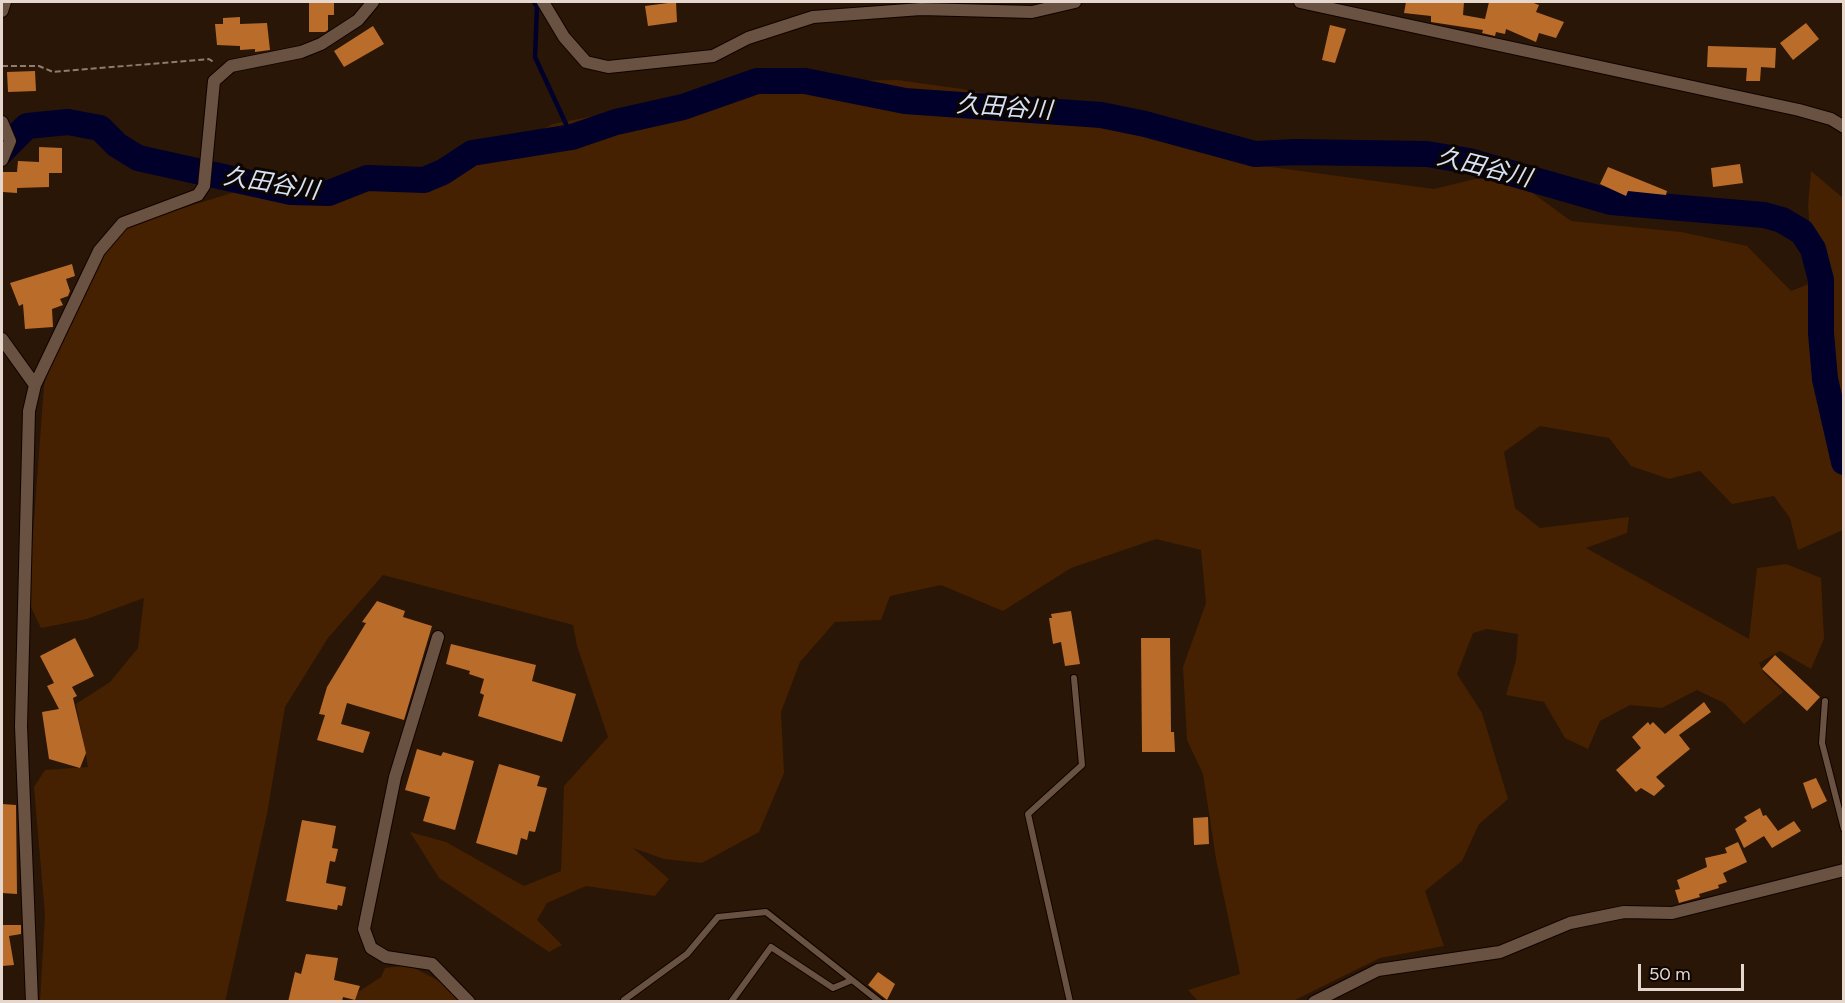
<!DOCTYPE html>
<html>
<head>
<meta charset="utf-8">
<style>
	body { margin:0 }
	#map { position:relative; width:1845px; height:1003px; overflow:hidden; background:#2a1606; font-family:Figtree,sans-serif }
	canvas { display:block }
	.frame { position:absolute; inset:0; border:3px solid #e5d7cd; pointer-events:none }
	.scale { position:absolute; left:1638px; top:964px; width:106px; height:27px; box-sizing:border-box; border:3px solid #e5d7cd; border-top:0; padding-left:8px; font-size:18px; line-height:21px; white-space:nowrap; color:#e5d7cd; -webkit-text-stroke:4px #0c0501; paint-order:stroke }
</style>
</head>
<body>
<div id="map">
<canvas width="1845" height="1003"></canvas>
<div class="frame"></div>
<div class="scale">50 m</div>
</div>
<script>
const ctx = document.querySelector('canvas').getContext('2d');
ctx.lineJoin = 'round';
function paint(path, color) { ctx.fillStyle = color; ctx.fill(path, 'evenodd'); }
const toPath = rows => new Path2D(rows.map(r => 'M' + r).join(''));
function trace(path, color, width, dash) { ctx.strokeStyle = color; ctx.lineWidth = width; ctx.lineCap = dash ? 'butt' : 'round'; ctx.setLineDash(dash || []); ctx.stroke(path); }
function label(font, color, halo, rows, align = 'center') {
  ctx.font = font + ' Figtree,"Noto Sans JP",sans-serif'; ctx.lineWidth = 6; ctx.setLineDash([]); ctx.textBaseline = 'middle'; ctx.strokeStyle = halo; ctx.fillStyle = color; for (const [text, x, y, turn = 0] of rows) {
    ctx.save(); ctx.translate(x, y); ctx.rotate((+turn || 0) * Math.PI / 180); ctx.textAlign = isNaN(turn) ? turn : align; if (halo) ctx.strokeText(text, 0, 0); ctx.fillText(text, 0, 0); ctx.restore();
  }
}
paint(toPath([
	[897,80,962,89,1070,111,1264,166,1434,189,1504,172,1571,221,1681,232,1747,246,1791,291,1814,282,1808,205,1811,171,1843,198,1843,530,1798,550,1790,518,1774,496,1732,504,1700,471,1669,479,1631,466,1609,438,1540,426,1504,452,1515,508,1540,528,1629,517,1627,533,1586,548,1749,639,1757,568,1786,564,1821,578,1824,639,1811,669,1780,651,1759,663,1764,673,1783,692,1744,724,1724,703,1697,690,1662,708,1630,705,1600,721,1588,749,1565,738,1544,702,1506,695,1516,660,1518,634,1487,629,1473,633,1457,674,1482,713,1508,799,1479,824,1462,861,1425,891,1444,946,1380,958,1293,1001,1198,1001,1188,990,1240,974,1216,859,1203,774,1187,740,1183,667,1206,603,1201,550,1156,539,1071,568,1003,611,941,585,890,596,881,620,835,622,800,662,781,712,784,773,759,832,702,863,664,859,633,848,669,879,655,896,586,886,547,903,537,920,562,945,549,952,439,878,410,832,446,842,524,886,561,871,564,786,608,737,577,646,573,625,383,575,328,638,285,707,267,814,225,1002,40,1001,45,915,34,787,45,770,88,767,76,704,110,682,138,648,144,598,87,619,41,628,28,601,44,386,57,333,114,236,138,222,251,187,279,187,318,196,371,183,430,183,462,163,500,151,553,124,640,107,671,97,828,81],
	[409,965,441,982,459,1001,353,1002,352,996,381,977,385,968]
]), '#452101');
trace(toPath([
	[534,2,537,7,535,57,572,137]
]), '#00002b', 4.5);
trace(toPath([
	[2,151,27,126,68,122,100,128,117,145,138,158,291,192,329,193,367,178,424,180,443,172,472,153,572,137,616,122,683,107,757,81,805,81,905,101,1101,115,1145,124,1255,154,1296,152,1427,154,1469,161,1611,202,1764,215,1782,220,1802,232,1813,249,1821,280,1821,333,1825,379,1844,462]
]), '#00002b', 26);
paint(toPath([
	[309,2,334,2,334,15,328,15,328,30,325,32,309,32],
	[676,2,677,22,648,26,645,6],
	[1406,2,1464,2,1463,15,1485,19,1489,2,1531,2,1539,5,1536,12,1564,22,1556,38,1539,33,1536,42,1506,29,1505,34,1496,32,1495,36,1482,33,1483,30,1431,22,1431,16,1404,13],
	[240,17,240,24,267,23,270,50,255,52,255,49,240,50,240,46,217,45,215,24,223,24,223,18],
	[1806,23,1819,39,1793,60,1780,43],
	[1330,25,1346,29,1335,63,1322,60],
	[373,26,384,44,344,67,334,51],
	[1708,46,1776,48,1775,68,1761,67,1760,81,1746,81,1747,68,1707,67],
	[35,71,36,91,8,92,7,72],
	[39,147,62,148,62,173,49,173,49,187,17,188,17,193,3,192,3,172,17,172,18,161,39,162],
	[1740,164,1743,183,1713,187,1711,168],
	[1608,167,1667,191,1666,195,1628,191,1626,196,1600,184],
	[72,264,75,276,66,279,70,291,68,296,60,299,63,305,52,309,53,327,25,329,23,304,19,306,10,283],
	[377,601,405,611,403,617,432,626,404,720,347,703,341,724,370,732,363,753,317,740,325,715,319,714,327,687,366,623,362,622],
	[1071,611,1080,664,1065,666,1061,642,1053,644,1049,618,1052,618,1051,614],
	[75,638,94,676,72,687,77,696,73,698,86,753,80,768,49,759,42,712,59,709,47,686,54,683,40,656],
	[1141,638,1170,638,1171,732,1174,732,1175,752,1142,752],
	[451,644,536,665,532,681,576,694,562,742,478,716,484,695,480,693,484,679,469,674,470,671,446,664],
	[1775,655,1820,697,1807,711,1762,669],
	[1704,702,1711,712,1679,735,1690,749,1656,777,1665,786,1654,796,1641,788,1636,792,1616,770,1641,748,1632,737,1648,722,1650,725,1653,722,1665,734],
	[417,749,441,756,443,752,474,761,455,830,423,821,430,797,405,790],
	[499,764,540,776,537,786,547,788,535,832,529,831,527,840,521,838,517,855,476,843],
	[1816,778,1827,801,1812,809,1803,783],
	[2,804,16,805,17,894,2,893],
	[1760,808,1763,816,1766,815,1778,831,1794,821,1801,831,1772,848,1764,836,1744,848,1735,829,1747,821,1744,817],
	[1208,817,1209,844,1194,845,1193,818],
	[302,820,336,826,332,848,338,849,335,862,330,861,326,883,346,887,342,906,338,905,337,910,286,901],
	[1738,842,1747,862,1723,873,1727,882,1718,885,1719,888,1699,894,1700,897,1679,903,1675,890,1680,889,1677,880,1707,867,1705,858,1727,853,1725,848],
	[2,925,21,925,21,934,9,936,14,965,2,966],
	[306,954,338,958,334,980,360,986,355,1000,343,997,342,1002,288,1002,295,972,301,974],
	[878,972,895,984,887,1000,868,985]
]), '#ba6d2b');
const service = toPath([
	[1825,701,1822,743,1844,829],
	[624,1000,687,954,718,917,766,912,880,1002],
	[731,1002,771,947,833,988,852,980],
	[1070,1002,1028,814,1082,765,1074,678]
]);
const minor = toPath([
	[543,2,564,37,586,62,608,67,713,56,748,38,813,17,921,9,1032,12,1075,2],
	[1300,2,1799,110,1831,119,1844,127],
	[2,11,5,2],
	[2,122,10,141,2,160],
	[2,339,35,385],
	[438,637,395,777,364,929,371,948,386,957,432,964,469,1002],
	[32,1002,21,726,29,411,35,385,99,251,123,223,198,195,204,186,214,81,231,66,301,52,321,44,358,20,373,2],
	[1314,1002,1378,970,1500,952,1570,923,1624,912,1672,913,1844,870]
]);
trace(service, '#110200', 8);
trace(minor, '#110200', 14);
trace(toPath([
	[2,66,39,66,53,72,209,59,215,63]
]), '#8d7c6f', 2, [6, 3]);
trace(service, '#695241', 6);
trace(minor, '#695241', 12);
label('italic 24px', '#d6e2f7', '#0c0501', [
	["久田谷川",1004,108,4],
	["久田谷川",1484,168,14],
	["久田谷川",271,184,9]
]);
</script>
</body>
</html>
